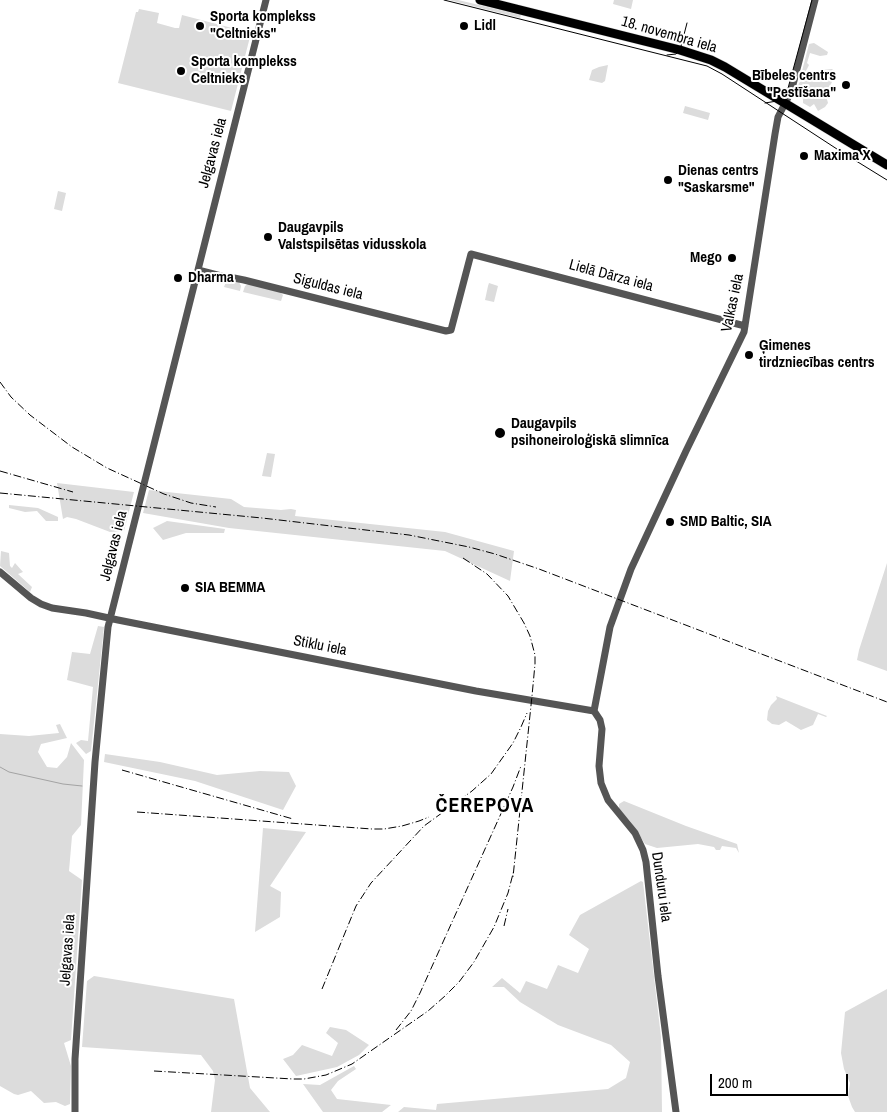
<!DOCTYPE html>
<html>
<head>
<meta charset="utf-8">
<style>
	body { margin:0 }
	#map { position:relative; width:887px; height:1112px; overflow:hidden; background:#fff; font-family:"Archivo Narrow",sans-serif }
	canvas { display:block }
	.scale { position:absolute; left:710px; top:1074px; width:138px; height:22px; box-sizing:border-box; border:2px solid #000; border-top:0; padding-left:6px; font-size:15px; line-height:18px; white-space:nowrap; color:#000; -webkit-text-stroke:4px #fff; paint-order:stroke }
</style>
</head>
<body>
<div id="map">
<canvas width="887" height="1112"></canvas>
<div class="scale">200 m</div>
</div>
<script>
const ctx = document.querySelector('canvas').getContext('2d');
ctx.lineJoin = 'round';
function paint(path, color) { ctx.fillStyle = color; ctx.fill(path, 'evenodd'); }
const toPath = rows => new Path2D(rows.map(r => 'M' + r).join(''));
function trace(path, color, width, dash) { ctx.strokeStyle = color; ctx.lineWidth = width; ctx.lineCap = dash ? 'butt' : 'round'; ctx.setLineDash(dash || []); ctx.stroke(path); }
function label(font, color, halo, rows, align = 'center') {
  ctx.font = font + ' "Archivo Narrow",sans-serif'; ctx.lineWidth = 4; ctx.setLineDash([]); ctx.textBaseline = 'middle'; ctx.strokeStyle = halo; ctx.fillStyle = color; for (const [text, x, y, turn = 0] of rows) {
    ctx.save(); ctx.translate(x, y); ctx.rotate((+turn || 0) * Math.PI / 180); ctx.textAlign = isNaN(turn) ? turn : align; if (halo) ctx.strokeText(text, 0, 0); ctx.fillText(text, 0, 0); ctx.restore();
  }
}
paint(toPath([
	[449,0,458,0,521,15,520,18],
	[614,0,633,0,631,9,613,4],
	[139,9,159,13,157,23,175,28,179,28,182,15,251,33,231,111,118,83,136,12,138,12],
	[814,43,828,52,827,55,820,56,810,53,807,63,809,65,807,69,804,74,801,75,809,44],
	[608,65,605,81,602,83,589,80,592,70,599,67],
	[832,69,836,73,831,84,825,92,828,103,825,107,818,111,814,104,810,107,803,103,803,99,796,95,799,83,812,71],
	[685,106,710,113,708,120,683,113],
	[58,191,66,193,62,211,54,209],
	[234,281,239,282,241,286,240,291,224,287,226,282],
	[489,283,498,286,494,302,485,300,488,286],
	[248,284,280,292,283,295,281,301,243,292,245,286],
	[267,453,275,454,271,477,262,476],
	[57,483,134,492,124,531,110,532,76,519,67,517,63,519],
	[149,490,231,499,244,507,281,510,291,509,296,510,295,516,445,532,514,551,510,581,445,551,229,528,143,513],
	[9,505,38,508,58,517,58,521,46,521,37,511,25,512,9,508],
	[167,521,225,529,224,533,186,533,163,540,153,528],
	[1,551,9,553,10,566,12,568,15,563,23,572,18,574,32,587,30,592,0,566],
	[887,563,887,671,857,660,859,650],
	[98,626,104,627,91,751,86,754,76,743,81,740,88,741,93,687,67,680,72,652,90,654],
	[776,696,827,716,826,717,818,714,813,725,801,730,786,721,779,725,772,724,767,720,768,711,771,705,777,699],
	[60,724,67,738,41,744,38,752,47,767,57,768,67,757,71,743,84,760,81,825,72,836,69,871,82,880,71,1040,64,1043,71,1066,70,1104,65,1106,56,1102,44,1103,31,1091,18,1095,14,1094,0,1086,0,734,29,736,59,733,56,725],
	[105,754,160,762,217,775,260,771,289,772,296,786,283,810,195,781,104,762],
	[624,801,686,826,737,844,739,853,736,848,722,846,720,850,716,850,714,847,698,844,657,848,645,844,630,821,619,809,619,804],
	[263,828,306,832,270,886,281,892,280,917,255,932],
	[641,881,643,882,661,1037,662,1112,398,1112,404,1107,436,1110,437,1104,608,1089,626,1078,630,1062,611,1045,558,1025,520,1002,504,987,492,987,502,978,520,993,526,981,547,989,558,965,578,973,589,949,569,935,580,915],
	[94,976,234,999,250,1088,270,1112,211,1112,215,1080,213,1071,201,1055,82,1047,87,981],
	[887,989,887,1112,855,1112,852,1107,848,1096,850,1083,844,1069,841,1053,845,1012],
	[330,1027,346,1030,369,1045,359,1055,337,1067,296,1076,283,1059,293,1055,302,1045,332,1056,338,1043,326,1033],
	[354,1066,356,1069,338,1081,331,1090,337,1099,391,1105,382,1112,323,1112,303,1084,320,1085]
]), '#dcdcdc');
trace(toPath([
	[0,767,9,772,63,784,82,786]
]), '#a3a3a3', 1);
const primary = toPath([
	[480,0,680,50,711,60,725,67,887,165]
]);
trace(primary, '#dbdbdb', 10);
trace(toPath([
	[198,270,225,277,234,278,244,280,446,331,451,330,471,254,745,326],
	[0,572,31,598,41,604,52,608,86,613,118,620,476,691,594,711],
	[594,711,610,627,631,569,686,451,744,332,775,134,778,117,791,92,815,0],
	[594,711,600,720,602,729,599,766,601,783,608,800,635,833,643,850,646,862,658,976,676,1112],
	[75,1112,75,1059,81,970,95,762,108,627,266,0]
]), '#555', 7);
trace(primary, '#000', 9);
trace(toPath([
	[444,0,707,66,722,74,840,151,887,180],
	[667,55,676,54,680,50,687,23],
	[765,103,777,101,782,98,787,92,812,0]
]), '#000', 1);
trace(toPath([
	[0,382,11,397,30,415,72,447,107,468,164,494,191,503,216,507],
	[0,471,73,492],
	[0,493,262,518,409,535,469,547,495,554,539,569,887,702],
	[463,558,487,574,508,596,524,623,530,636,535,655,535,664,532,696,513,877],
	[122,770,293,819],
	[137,812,372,829,384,829,402,826,419,821,429,817],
	[504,926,508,909],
	[322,989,356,906,371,883,424,826,472,791,491,774,513,743,521,727,527,713],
	[396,1030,411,1011,420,993,513,787,521,766],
	[154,1071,293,1079,304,1079,326,1075,352,1064,428,1011,445,996,459,982,474,962,494,927,508,893,514,870]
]), '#000', 1, [8, 2.5, 1, 2.5]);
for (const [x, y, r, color] of [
	[200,26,5,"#000"],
	[464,26,5,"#000"],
	[181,71,5,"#000"],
	[846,85,5,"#000"],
	[804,156,5,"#000"],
	[668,180,5,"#000"],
	[268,237,5,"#000"],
	[732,258,5,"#000"],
	[178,278,5,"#000"],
	[749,355,5,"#000"],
	[500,433,6,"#000"],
	[670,522,5,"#000"],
	[185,588,5,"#000"]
]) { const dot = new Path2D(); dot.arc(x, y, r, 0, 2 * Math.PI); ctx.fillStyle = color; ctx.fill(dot); trace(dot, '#fff', 2); }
label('bold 15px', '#000', '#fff', [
	["Sporta komplekss",210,17],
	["\"Celtnieks\"",210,34],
	["Lidl",474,26],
	["Sporta komplekss",191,62],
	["Celtnieks",191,79],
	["Bībeles centrs",836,76,"right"],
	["\"Pestīšana\"",836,93,"right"],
	["Maxima X",814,156],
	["Dienas centrs",678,171],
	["\"Saskarsme\"",678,188],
	["Daugavpils",278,228],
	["Valstspilsētas vidusskola",278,245],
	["Mego",722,258,"right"],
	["Dharma",188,278],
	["Ģimenes",759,346],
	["tirdzniecības centrs",759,363],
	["Daugavpils",511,424],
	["psihoneiroloģiskā slimnīca",511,441],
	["SMD Baltic, SIA",680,522],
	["SIA BEMMA",195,588]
], 'left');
label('15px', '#000', '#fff', [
	["18. novembra iela",669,35,16],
	["Jelgavas iela",213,153,-75],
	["Lielā Dārza iela",611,276,15],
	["Siguldas iela",328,287,14],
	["Valkas iela",733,303,-78],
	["Jelgavas iela",114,546,-76],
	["Stiklu iela",320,646,11],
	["Dunduru iela",661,887,82],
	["Jelgavas iela",68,950,-86]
]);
ctx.letterSpacing = '1px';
label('bold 20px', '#000', '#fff', [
	["ČEREPOVA",485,807]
]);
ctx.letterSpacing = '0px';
</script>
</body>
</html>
